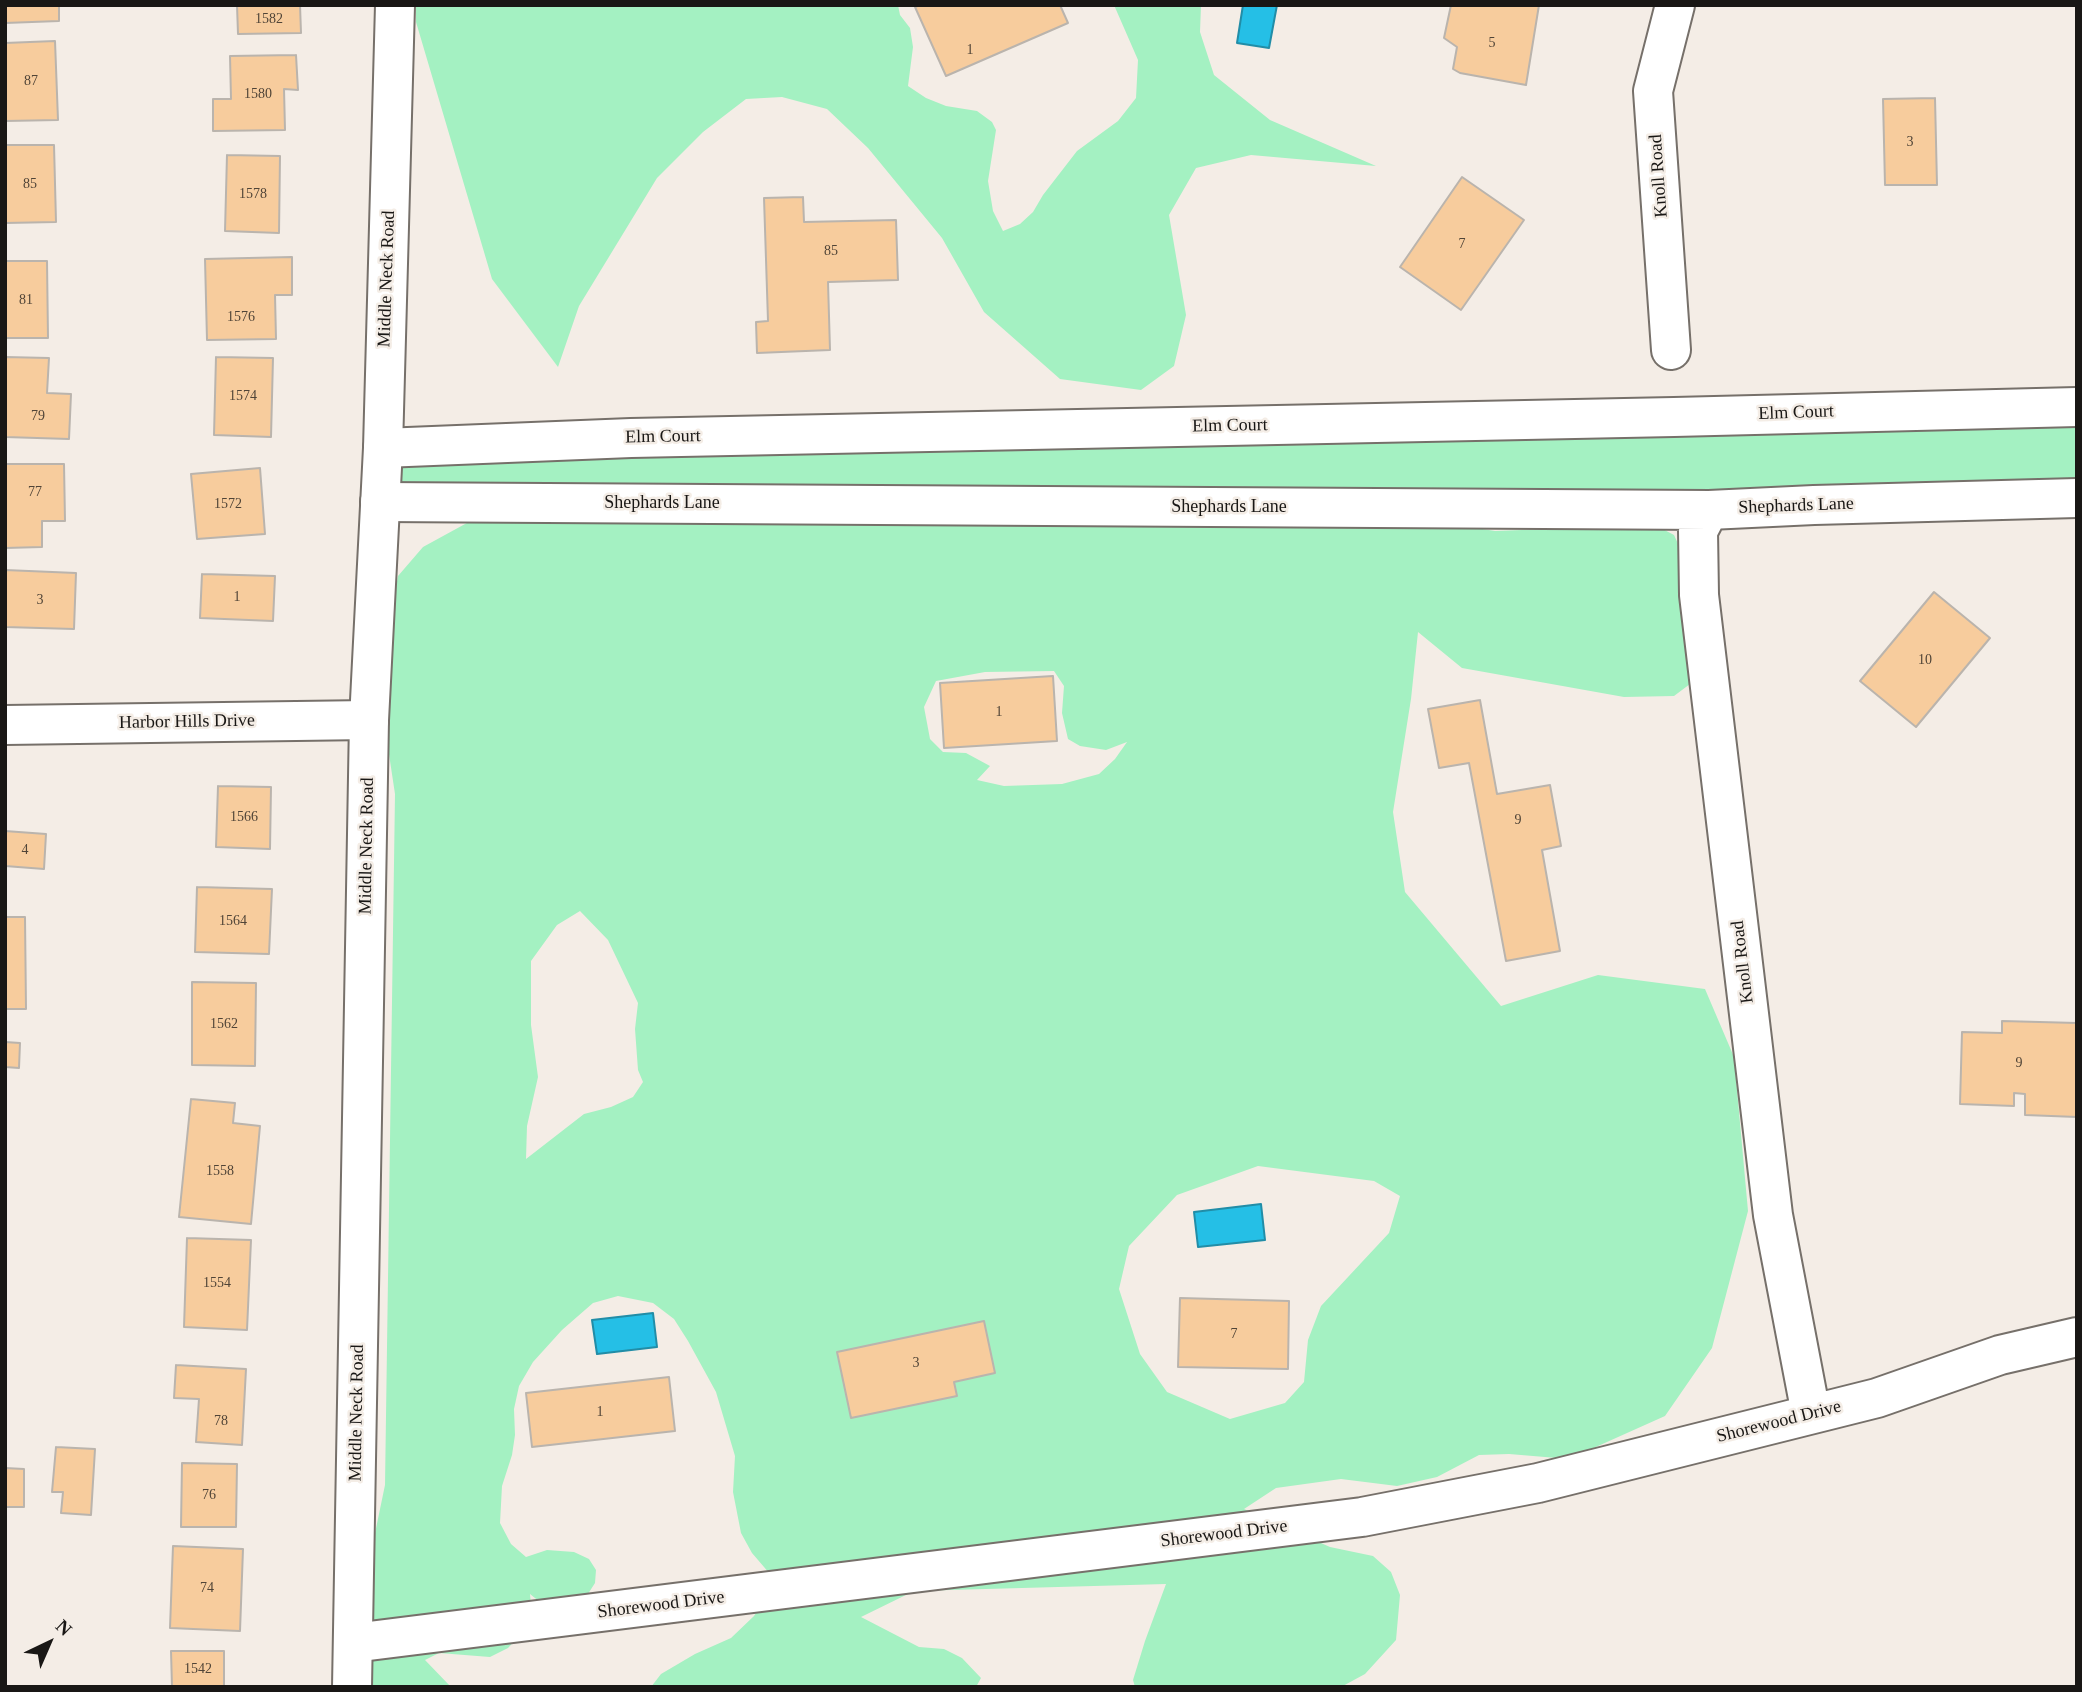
<!DOCTYPE html>
<html>
<head>
<meta charset="utf-8">
<style>
	body { margin:0 }
	#map { position:relative; width:2082px; height:1692px; overflow:hidden; background:#f4ede6; font-family:"Times New Roman",serif }
	canvas { display:block }
	.frame { position:absolute; inset:0; border:7px solid #191715; pointer-events:none }
	.north { position:absolute; left:14px; top:1608px; width:70px; height:70px; -webkit-text-stroke:5px #f4ede6; paint-order:stroke; rotate:44deg; font-size:19px; font-weight:700; line-height:28px; text-align:center; color:#191715 }
	.north::after { content:''; display:block; margin:auto; width:24px; height:32px; background:#191715; clip-path:polygon(50% 0,100% 100%,50% 72%,0 100%) }
</style>
</head>
<body>
<div id="map">
<canvas width="2082" height="1692"></canvas>
<div class="frame"></div>
<div class="north">N</div>
</div>
<script>
const ctx = document.querySelector('canvas').getContext('2d');
ctx.lineJoin = 'round';
function paint(path, color) { ctx.fillStyle = color; ctx.fill(path, 'evenodd'); }
const toPath = rows => new Path2D(rows.map(r => 'M' + r).join(''));
function trace(path, color, width, dash) { ctx.strokeStyle = color; ctx.lineWidth = width; ctx.lineCap = dash ? 'butt' : 'round'; ctx.setLineDash(dash || []); ctx.stroke(path); }
function label(font, color, halo, rows, align = 'center') {
  ctx.font = font + ' "Times New Roman",serif'; ctx.lineWidth = 5; ctx.setLineDash([]); ctx.textBaseline = 'middle'; ctx.strokeStyle = halo; ctx.fillStyle = color; for (const [text, x, y, turn = 0] of rows) {
    ctx.save(); ctx.translate(x, y); ctx.rotate((+turn || 0) * Math.PI / 180); ctx.textAlign = isNaN(turn) ? turn : align; if (halo) ctx.strokeText(text, 0, 0); ctx.fillText(text, 0, 0); ctx.restore();
  }
}
paint(toPath([
	[416,5,898,5,900,15,910,28,913,47,908,86,926,98,946,106,977,111,992,122,996,130,988,181,993,211,1003,231,1020,224,1033,212,1043,195,1077,151,1118,121,1136,98,1138,60,1114,5,1201,5,1200,32,1214,75,1270,120,1376,166,1251,155,1196,168,1169,215,1186,315,1174,366,1141,390,1060,379,984,312,942,238,868,148,827,109,782,97,746,99,703,132,657,178,579,306,558,367,492,279,416,22],
	[2077,420,2077,491,398,490,395,462],
	[649,515,1209,527,1439,522,1495,531,1655,525,1674,535,1685,559,1690,684,1674,696,1624,697,1462,668,1418,632,1411,699,1393,812,1405,892,1501,1006,1598,975,1705,989,1734,1057,1748,1211,1712,1348,1665,1416,1569,1459,1509,1454,1479,1455,1437,1477,1397,1486,1341,1479,1276,1488,1244,1509,1330,1547,1373,1556,1391,1572,1400,1595,1396,1640,1365,1674,1341,1687,1135,1687,1133,1680,1145,1641,1166,1584,914,1591,861,1617,919,1647,944,1649,962,1658,981,1678,976,1687,651,1687,661,1674,695,1654,731,1638,754,1616,776,1581,752,1553,741,1533,733,1492,735,1456,716,1392,688,1341,674,1319,653,1303,618,1296,593,1303,562,1330,533,1362,519,1386,514,1409,515,1435,512,1455,502,1486,500,1523,511,1544,526,1557,547,1550,574,1552,589,1559,596,1570,595,1583,586,1597,545,1606,530,1594,531,1605,522,1633,508,1648,490,1657,439,1653,425,1660,451,1687,366,1687,368,1567,385,1485,395,794,382,708,390,620,398,576,423,547,476,518],
	[1054,671,1064,686,1062,713,1068,739,1080,746,1106,750,1127,742,1115,759,1099,774,1062,784,1004,786,977,780,990,766,966,753,943,752,930,739,924,707,936,681,985,672],
	[580,911,608,940,638,1003,635,1029,638,1070,643,1082,633,1097,611,1107,584,1114,526,1159,527,1126,538,1077,531,1025,531,961,557,925],
	[1258,1166,1374,1181,1400,1196,1389,1233,1321,1306,1308,1340,1304,1382,1285,1403,1230,1419,1167,1392,1140,1354,1119,1289,1129,1246,1177,1195]
]), '#a4f1c2');
const water = toPath([
	[1243,5,1277,5,1269,48,1237,43,1243,5],
	[1261,1204,1265,1240,1198,1247,1194,1212,1261,1204],
	[653,1313,657,1347,597,1354,592,1320,653,1313]
]);
paint(water, '#25bfe6');
trace(water, '#218da7', 2);
const building = toPath([
	[5,5,59,5,59,21,5,23,5,5],
	[237,5,300,5,301,33,238,34,237,5],
	[920,5,1060,5,1068,23,946,76,915,7,920,5],
	[1451,5,1539,5,1526,85,1460,73,1453,69,1457,47,1444,38,1451,5],
	[55,41,58,120,5,121,5,43,55,41],
	[296,55,298,90,284,89,285,130,213,131,213,99,231,99,230,56,296,55],
	[1935,98,1937,185,1885,185,1883,99,1935,98],
	[5,145,54,145,56,222,5,223,5,145],
	[227,155,280,156,279,233,225,231,227,155],
	[1462,177,1524,220,1461,310,1400,267,1462,177],
	[803,197,804,222,896,220,898,280,828,282,830,350,757,353,756,322,768,321,764,198,803,197],
	[292,257,292,295,275,295,276,339,207,340,205,259,292,257],
	[5,261,47,261,48,338,5,338,5,261],
	[5,357,49,358,47,393,71,394,69,439,5,437,5,357],
	[216,357,273,358,271,437,214,435,216,357],
	[5,464,64,464,65,521,42,521,42,547,5,548,5,464],
	[260,468,265,534,197,539,191,474,260,468],
	[5,570,76,573,74,629,5,627,5,570],
	[202,574,275,576,273,621,200,618,202,574],
	[1934,592,1990,638,1916,727,1860,681,1934,592],
	[1053,676,1057,741,944,748,940,683,1053,676],
	[1480,700,1497,794,1550,785,1561,846,1542,850,1560,951,1506,961,1469,763,1439,768,1428,709,1480,700],
	[218,786,271,787,270,849,216,847,218,786],
	[5,831,46,834,44,869,5,866,5,831],
	[197,887,272,889,269,954,195,952,197,887],
	[5,917,25,917,26,1009,5,1009,5,917],
	[192,982,256,983,255,1066,192,1065,192,982],
	[2002,1021,2077,1023,2077,1117,2025,1115,2025,1094,2014,1093,2014,1106,1960,1104,1962,1032,2002,1033,2002,1021],
	[5,1042,20,1043,19,1068,5,1067,5,1042],
	[191,1099,235,1103,233,1123,260,1126,251,1224,179,1217,191,1099],
	[187,1238,251,1240,247,1330,184,1327,187,1238],
	[1180,1298,1289,1301,1288,1369,1178,1367,1180,1298],
	[984,1321,995,1373,954,1382,957,1396,851,1418,837,1352,984,1321],
	[176,1365,246,1369,242,1445,196,1442,199,1399,174,1398,176,1365],
	[669,1377,675,1431,532,1447,526,1393,669,1377],
	[56,1447,95,1449,91,1515,61,1513,63,1492,52,1492,56,1447],
	[182,1463,237,1464,236,1527,181,1527,182,1463],
	[5,1468,24,1469,24,1507,5,1507,5,1468],
	[173,1546,243,1549,240,1631,170,1628,173,1546],
	[171,1651,224,1651,224,1687,172,1687,171,1651]
]);
paint(building, '#f7cc9d');
trace(building, '#bab4ad', 2);
const street = toPath([
	[1671,350,1653,91,1675,5],
	[383,448,631,438,1674,417,2077,407],
	[380,502,1709,510,1814,505,2077,498],
	[1709,510,1698,531,1699,595,1773,1215,1811,1414],
	[5,725,369,720],
	[353,1643,1362,1517,1538,1483,1877,1398,2000,1355,2077,1337]
]);
const secondary = toPath([
	[352,1687,369,720,383,448,395,5]
]);
trace(street, '#76706a', 42);
trace(secondary, '#76706a', 42);
trace(street, '#fff', 38);
trace(secondary, '#fff', 38);
label('14px', '#504437', null, [
	["1582",269,19],
	["5",1492,43],
	["1",970,50],
	["87",31,81],
	["1580",258,94],
	["3",1910,142],
	["85",30,184],
	["1578",253,194],
	["7",1462,244],
	["85",831,251],
	["81",26,300],
	["1576",241,317],
	["1574",243,396],
	["79",38,416],
	["77",35,492],
	["1572",228,504],
	["1",237,597],
	["3",40,600],
	["10",1925,660],
	["1",999,712],
	["1566",244,817],
	["9",1518,820],
	["4",25,850],
	["1564",233,921],
	["1562",224,1024],
	["9",2019,1063],
	["1558",220,1171],
	["1554",217,1283],
	["7",1234,1334],
	["3",916,1363],
	["1",600,1412],
	["78",221,1421],
	["76",209,1495],
	["74",207,1588],
	["1542",198,1669]
]);
label('18px', '#191715', '#f4ede6', [
	["Knoll Road",1659,176,-94],
	["Middle Neck Road",387,279,-88],
	["Elm Court",1796,413,-2],
	["Elm Court",1230,426,-1],
	["Elm Court",663,437,-1],
	["Shephards Lane",662,503],
	["Shephards Lane",1796,506,-2],
	["Shephards Lane",1229,507],
	["Harbor Hills Drive",187,722,-1],
	["Middle Neck Road",367,846,-89],
	["Knoll Road",1743,962,-97],
	["Middle Neck Road",357,1413,-89],
	["Shorewood Drive",1779,1422,-14],
	["Shorewood Drive",1224,1534,-7],
	["Shorewood Drive",661,1605,-7]
]);
</script>
</body>
</html>
